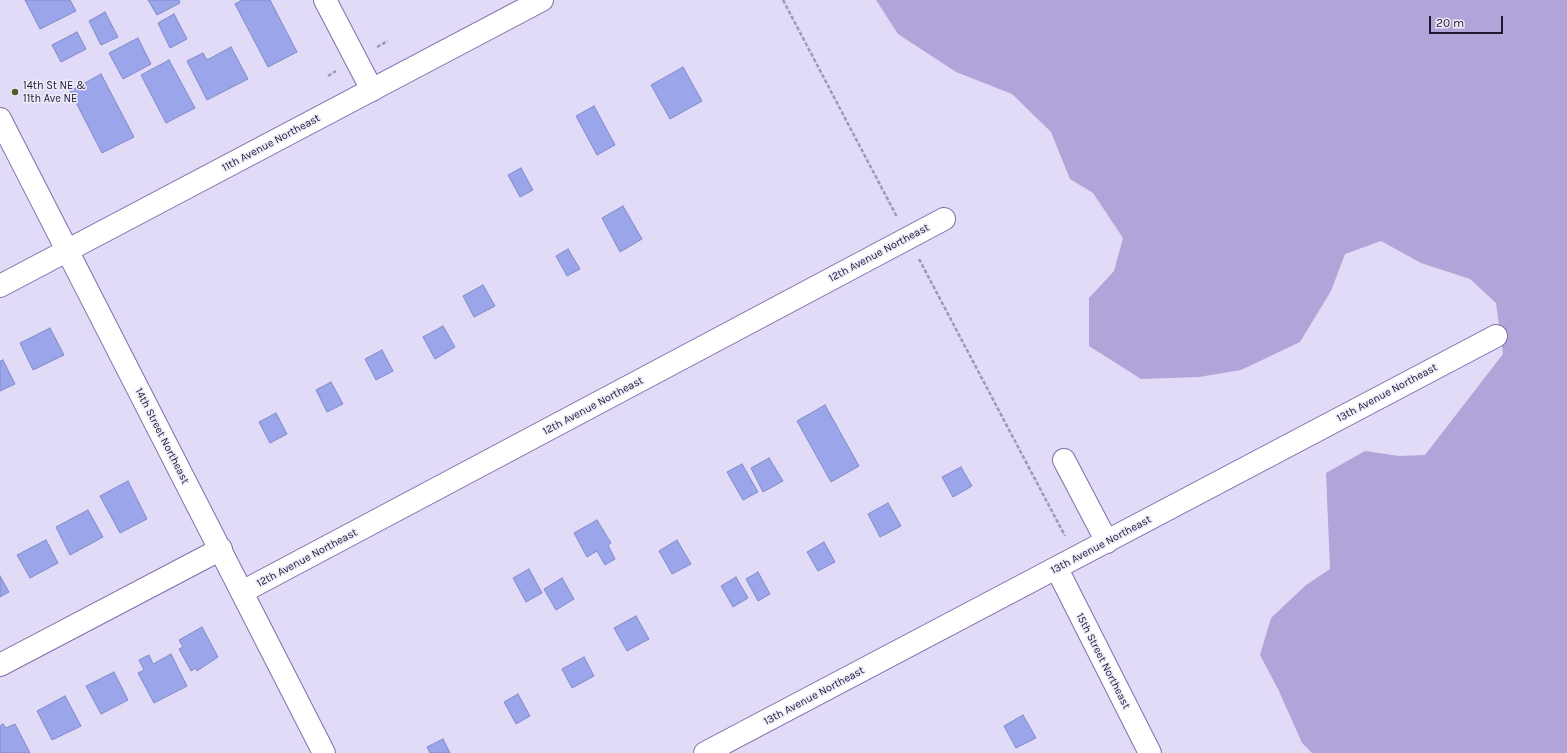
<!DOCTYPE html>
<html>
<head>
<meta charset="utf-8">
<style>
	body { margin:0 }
	#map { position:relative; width:1567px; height:753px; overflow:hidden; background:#e2dbf7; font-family:Karla,sans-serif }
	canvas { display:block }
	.scale { position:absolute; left:1429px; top:16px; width:74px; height:18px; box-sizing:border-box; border:2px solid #201831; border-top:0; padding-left:5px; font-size:12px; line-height:14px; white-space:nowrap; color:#201831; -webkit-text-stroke:3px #eeebf9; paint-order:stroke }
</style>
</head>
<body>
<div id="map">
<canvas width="1567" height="753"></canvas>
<div class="scale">20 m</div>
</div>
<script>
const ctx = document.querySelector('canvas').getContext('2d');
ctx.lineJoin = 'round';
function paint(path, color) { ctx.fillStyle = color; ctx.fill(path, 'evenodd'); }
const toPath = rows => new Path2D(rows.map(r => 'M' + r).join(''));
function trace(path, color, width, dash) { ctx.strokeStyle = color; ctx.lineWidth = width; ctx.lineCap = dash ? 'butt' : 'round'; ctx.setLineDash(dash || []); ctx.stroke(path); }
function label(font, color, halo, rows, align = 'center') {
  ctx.font = font + ' Karla,sans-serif'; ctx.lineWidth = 3; ctx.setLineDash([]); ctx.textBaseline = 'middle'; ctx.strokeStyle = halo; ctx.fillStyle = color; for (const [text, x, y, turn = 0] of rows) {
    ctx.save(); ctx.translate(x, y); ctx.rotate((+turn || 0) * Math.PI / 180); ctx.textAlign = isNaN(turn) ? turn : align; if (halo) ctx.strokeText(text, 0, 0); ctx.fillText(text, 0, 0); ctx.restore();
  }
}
paint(toPath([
	[876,0,1567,0,1567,753,1312,753,1302,743,1278,689,1260,655,1271,618,1306,585,1330,569,1326,473,1365,451,1399,456,1425,455,1503,354,1496,303,1470,279,1421,263,1381,241,1345,254,1331,291,1300,342,1241,370,1199,377,1141,379,1089,346,1089,298,1114,271,1123,238,1093,193,1070,179,1051,132,1012,94,956,72,898,34]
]), '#b2a3d8');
const building = toPath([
	[25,0,70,0,76,11,40,29,25,0],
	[148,0,179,0,180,3,157,15,148,0],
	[242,0,270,0,297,52,268,67,235,4,242,0],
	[105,12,118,37,101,45,89,21,105,12],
	[174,14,187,39,170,48,158,23,174,14],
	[77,32,86,49,61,62,52,45,77,32],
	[138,38,151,64,123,79,109,53,138,38],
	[231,47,248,79,207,100,187,61,203,53,207,60,231,47],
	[169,60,195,108,166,123,141,75,169,60],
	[683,67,702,101,670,119,651,85,683,67],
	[101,74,134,137,102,153,70,91,101,74],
	[594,106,615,145,597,155,576,116,594,106],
	[521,168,533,190,520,197,508,175,521,168],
	[623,206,642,239,620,252,602,218,623,206],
	[568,249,580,269,567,276,556,256,568,249],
	[483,285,495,306,474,317,463,296,483,285],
	[443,326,455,347,435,359,423,337,443,326],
	[50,328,64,355,33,370,20,343,50,328],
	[382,350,393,371,376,380,365,359,382,350],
	[3,360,15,384,0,391,0,361,3,360],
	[331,382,343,404,327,412,316,390,331,382],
	[825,405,859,466,831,482,797,421,825,405],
	[276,413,287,434,270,443,259,422,276,413],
	[769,458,783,481,763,492,751,468,769,458],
	[742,464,758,492,743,500,727,472,742,464],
	[961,467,972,486,953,497,942,477,961,467],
	[128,481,147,519,120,533,100,496,128,481],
	[888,503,901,526,880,537,868,514,888,503],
	[88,510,103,537,70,555,56,527,88,510],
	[597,520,611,543,608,545,615,559,605,565,597,551,587,557,574,533,597,520],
	[46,540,58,563,30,578,17,555,46,540],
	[677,540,691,564,672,574,659,551,677,540],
	[824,542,835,562,818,571,807,552,824,542],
	[529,569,542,593,526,602,513,578,529,569],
	[758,572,770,594,758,601,746,579,758,572],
	[0,576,9,592,0,597,0,576],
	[736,577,748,598,733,607,721,586,736,577],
	[562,578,574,599,556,610,544,589,562,578],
	[636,616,649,639,627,651,614,628,636,616],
	[202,627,218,657,197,671,196,668,191,671,179,649,183,647,179,640,202,627],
	[171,654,187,686,154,703,138,673,144,670,139,660,149,655,153,664,171,654],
	[584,657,594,676,572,688,562,669,584,657],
	[114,672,128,700,101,714,86,686,114,672],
	[518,694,530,716,516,724,504,702,518,694],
	[65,696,81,726,52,740,37,711,65,696],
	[1023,715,1036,738,1016,748,1004,726,1023,715],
	[3,724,6,728,15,724,30,753,0,753,0,726,3,724],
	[443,739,450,753,430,753,427,747,443,739]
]);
paint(building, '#9ba5ea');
trace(building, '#818ac9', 1);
const street = toPath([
	[325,0,372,90],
	[1064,460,1107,542],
	[1057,569,1150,753],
	[242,592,944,219],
	[0,665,221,549],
	[705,753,1496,336]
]);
const secondary = toPath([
	[0,119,324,753],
	[0,286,542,0]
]);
trace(street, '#806dab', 24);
trace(secondary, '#806dab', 24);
trace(toPath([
	[783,0,897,217],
	[377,47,388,41],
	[328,76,336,71],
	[919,259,1065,536]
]), '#a099b4', 2.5, [4, 2]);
trace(street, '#fff', 22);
trace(secondary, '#fff', 22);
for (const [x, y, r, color] of [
	[15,92,4,"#545c2b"]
]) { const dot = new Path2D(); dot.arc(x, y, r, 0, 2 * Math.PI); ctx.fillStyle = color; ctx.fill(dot); trace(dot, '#eeebf9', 1.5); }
label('11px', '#201831', '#eeebf9', [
	["14th St NE &",23,86],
	["11th Ave NE",23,99]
], 'left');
label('11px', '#201831', '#eeebf9', [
	["11th Avenue Northeast",271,143,-28],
	["12th Avenue Northeast",879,253,-28],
	["13th Avenue Northeast",1387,393,-28],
	["12th Avenue Northeast",593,406,-28],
	["14th Street Northeast",162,436,63],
	["13th Avenue Northeast",1101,545,-28],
	["12th Avenue Northeast",307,558,-28],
	["15th Street Northeast",1103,661,63],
	["13th Avenue Northeast",814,696,-28]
]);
</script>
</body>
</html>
